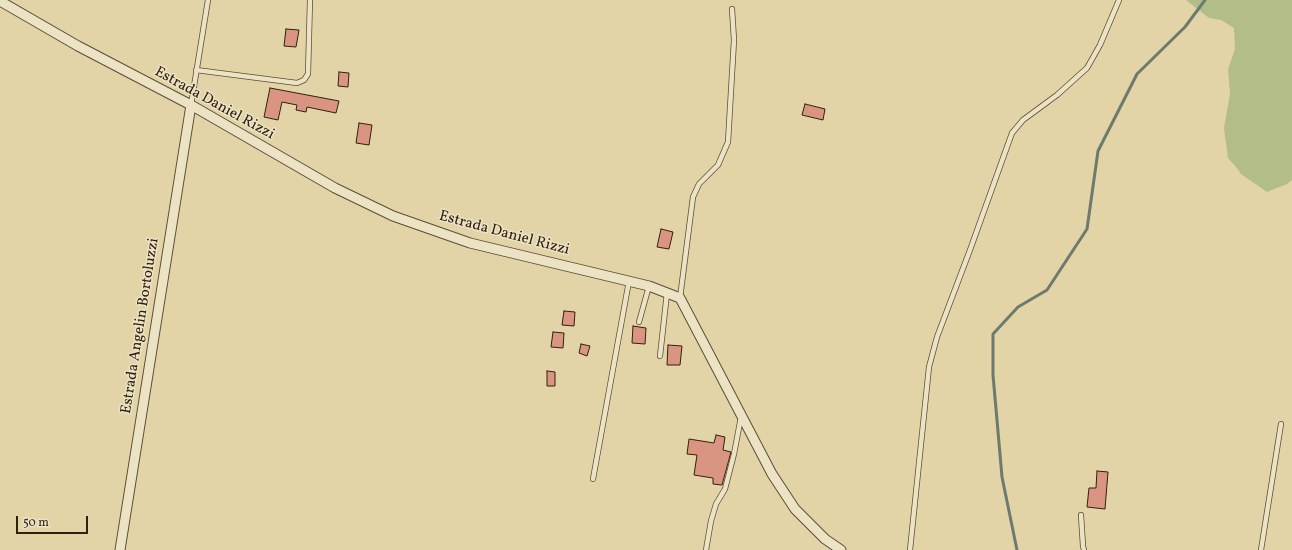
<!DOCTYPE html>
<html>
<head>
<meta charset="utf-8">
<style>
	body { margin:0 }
	#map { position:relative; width:1292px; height:550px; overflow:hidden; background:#e2d4a6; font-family:Vollkorn,serif }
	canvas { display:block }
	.scale { position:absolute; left:16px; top:516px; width:72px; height:18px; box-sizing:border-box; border:2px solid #30200f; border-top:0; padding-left:5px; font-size:12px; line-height:14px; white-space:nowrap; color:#30200f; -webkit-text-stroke:3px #ece3c5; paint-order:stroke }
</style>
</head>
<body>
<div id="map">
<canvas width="1292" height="550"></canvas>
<div class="scale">50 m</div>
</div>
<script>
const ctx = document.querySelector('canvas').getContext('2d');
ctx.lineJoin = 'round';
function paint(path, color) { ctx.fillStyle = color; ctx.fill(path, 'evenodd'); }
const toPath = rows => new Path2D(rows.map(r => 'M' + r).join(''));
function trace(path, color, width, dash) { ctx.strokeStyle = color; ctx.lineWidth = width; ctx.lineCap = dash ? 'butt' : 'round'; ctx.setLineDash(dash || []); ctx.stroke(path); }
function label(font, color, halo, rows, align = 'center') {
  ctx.font = font + ' Vollkorn,serif'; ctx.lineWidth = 3; ctx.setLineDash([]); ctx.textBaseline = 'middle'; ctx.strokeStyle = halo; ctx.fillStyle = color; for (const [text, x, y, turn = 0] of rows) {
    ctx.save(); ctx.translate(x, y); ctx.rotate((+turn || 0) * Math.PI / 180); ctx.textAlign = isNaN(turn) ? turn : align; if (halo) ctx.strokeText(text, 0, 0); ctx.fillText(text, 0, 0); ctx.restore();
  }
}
paint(toPath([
	[1186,0,1292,0,1292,180,1287,184,1267,192,1241,174,1236,167,1228,158,1224,128,1230,94,1228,69,1235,49,1234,28,1221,20,1209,18]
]), '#b2bd88');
trace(toPath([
	[1017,550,1002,477,993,375,993,334,1018,307,1047,290,1087,229,1098,151,1137,74,1185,27,1205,0]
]), '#6d7b6d', 3);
const building = toPath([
	[286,29,299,30,296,47,284,46,286,29],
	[339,72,349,73,348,87,338,86,339,72],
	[270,88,339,101,336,113,307,107,306,112,296,110,297,105,282,102,278,120,264,117,270,88],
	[805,104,825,109,823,120,802,115,805,104],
	[359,123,372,125,369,145,356,143,359,123],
	[661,229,673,232,669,249,657,247,661,229],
	[564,311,575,312,574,326,562,325,564,311],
	[633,326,646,328,645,344,632,343,633,326],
	[553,332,564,333,563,348,551,347,553,332],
	[581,344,590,346,587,356,579,353,581,344],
	[668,345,682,346,680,365,667,365,668,345],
	[547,371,555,372,555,386,547,386,547,371],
	[716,435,725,437,723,450,731,452,722,485,713,484,713,478,694,475,697,455,687,454,689,439,714,443,716,435],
	[1097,471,1108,472,1105,509,1087,507,1089,488,1096,488,1097,471]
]);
paint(building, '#da9582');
trace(building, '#30200f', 1);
const lane = toPath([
	[196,70,297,83,304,80,308,74,310,0],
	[191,105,208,0],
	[680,298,693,197,699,184,718,165,728,142,734,40,732,9],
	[639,322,649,286],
	[660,356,667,293],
	[593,479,629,281],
	[1081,515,1083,546,1084,550],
	[706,550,711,521,716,504,725,489,734,454,741,417],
	[910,550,929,367,937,337,970,250,1012,133,1023,120,1057,95,1087,68,1100,45,1119,0],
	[1261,550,1281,424]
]);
const street = toPath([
	[0,1,78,46,191,105,335,188,393,216,470,243,649,286,680,298,772,474,795,509,825,539,841,550],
	[120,550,191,105]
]);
trace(lane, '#5c4d35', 6);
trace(street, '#5c4d35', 11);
trace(lane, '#ece3c5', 4.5);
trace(street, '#ece3c5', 9);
label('15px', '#30200f', '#ece3c5', [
	["Estrada Daniel Rizzi",214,104,29],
	["Estrada Daniel Rizzi",504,234,15],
	["Estrada Angelin Bortoluzzi",141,326,-81]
]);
</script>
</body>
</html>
